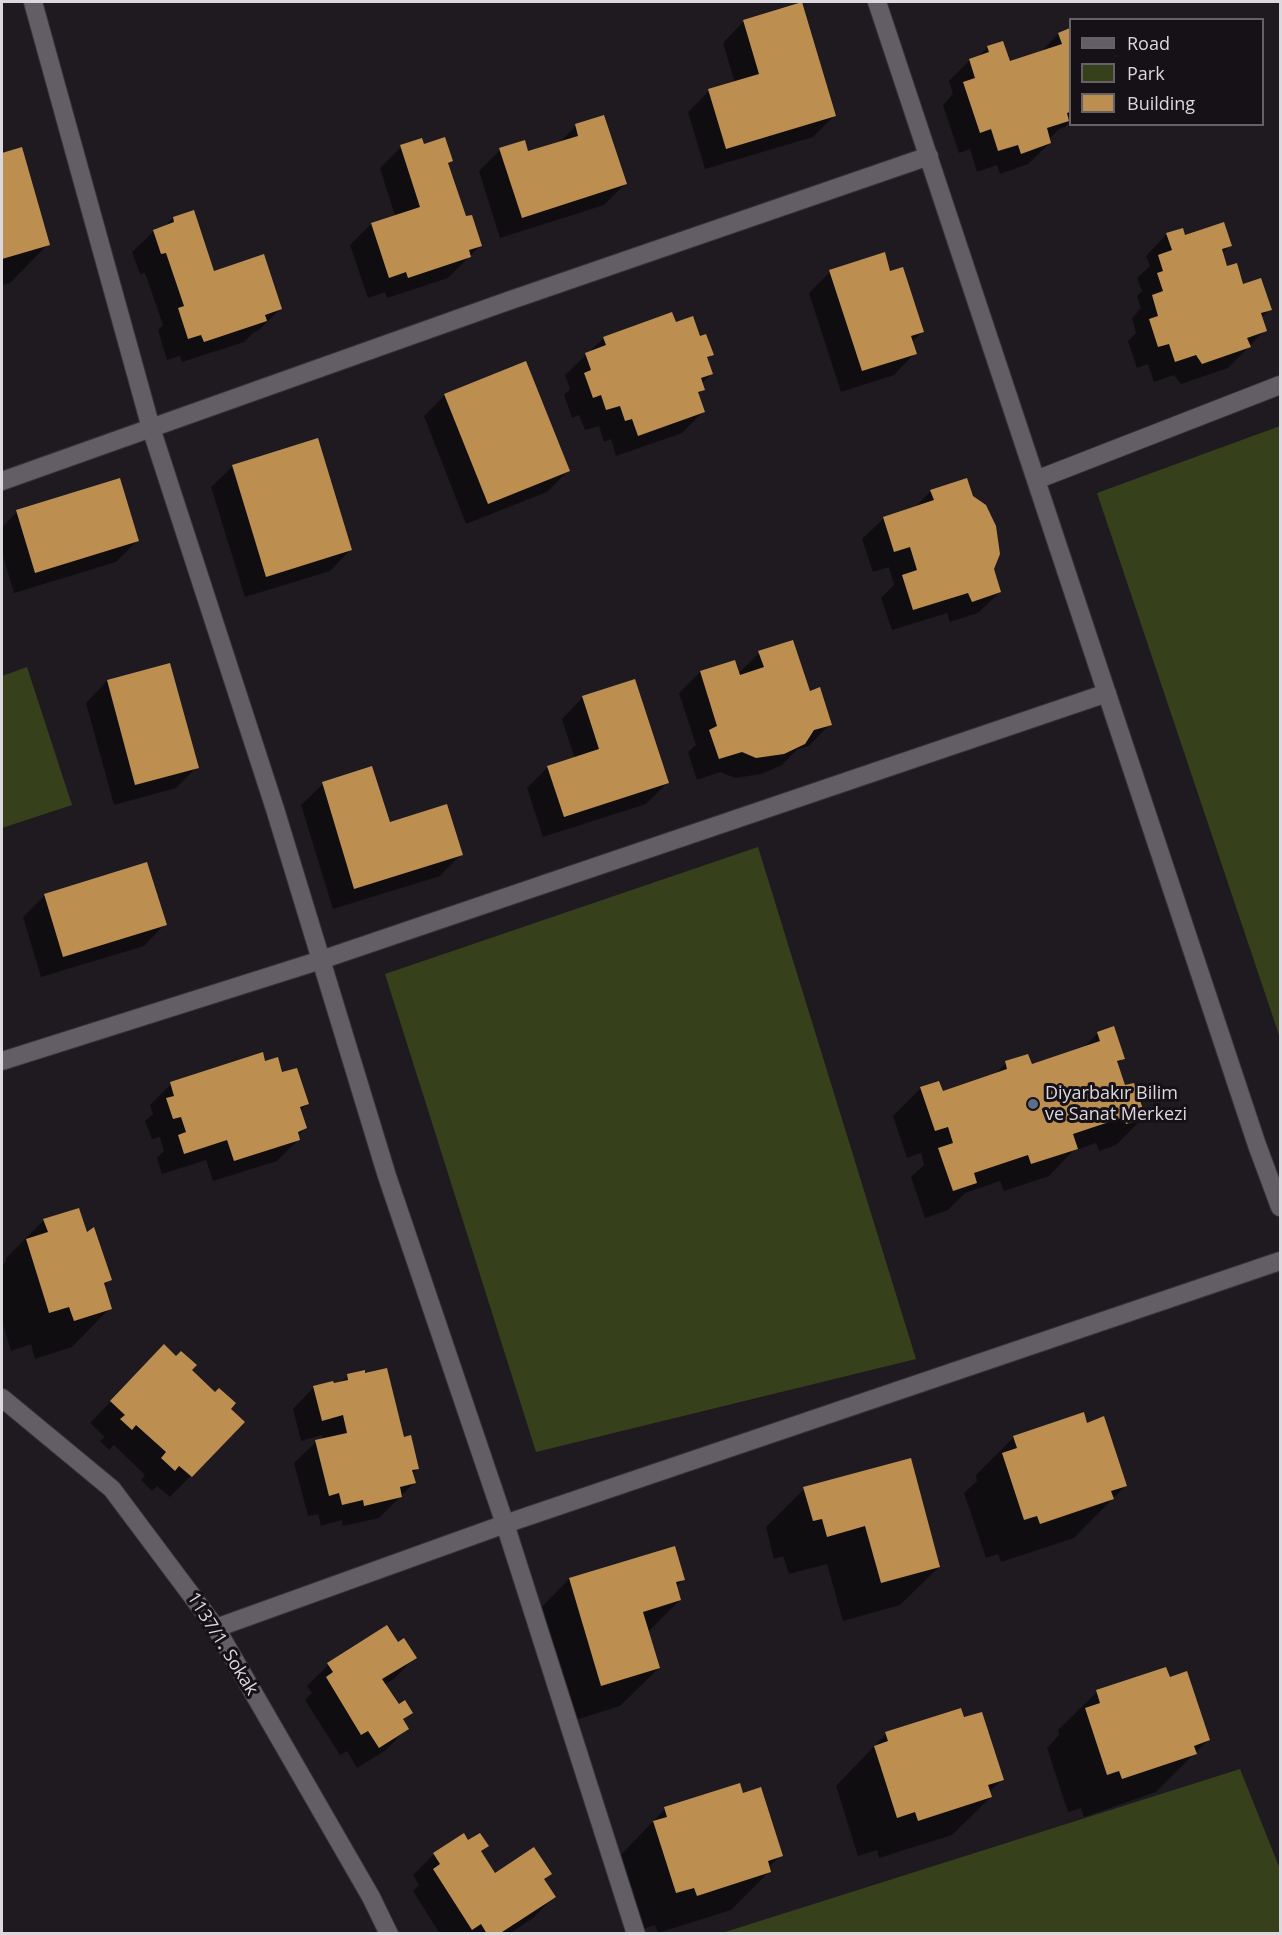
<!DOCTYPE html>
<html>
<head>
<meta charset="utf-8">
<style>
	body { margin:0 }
	#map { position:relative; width:1282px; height:1935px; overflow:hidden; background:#1e1a20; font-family:"Open Sans",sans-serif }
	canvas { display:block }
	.frame { position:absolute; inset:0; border:3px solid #dcd9de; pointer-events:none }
	.legend { position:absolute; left:1069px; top:18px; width:195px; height:108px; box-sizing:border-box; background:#151117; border:2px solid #656167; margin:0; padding:8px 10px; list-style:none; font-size:18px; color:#dcd9de }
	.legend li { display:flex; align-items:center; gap:12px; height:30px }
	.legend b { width:30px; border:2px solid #656167 }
</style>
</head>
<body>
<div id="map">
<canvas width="1282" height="1935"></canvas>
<div class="frame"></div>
<ul class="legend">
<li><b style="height:8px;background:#635e66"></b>Road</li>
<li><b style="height:16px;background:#36411b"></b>Park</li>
<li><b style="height:16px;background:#bc8f51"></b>Building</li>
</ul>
</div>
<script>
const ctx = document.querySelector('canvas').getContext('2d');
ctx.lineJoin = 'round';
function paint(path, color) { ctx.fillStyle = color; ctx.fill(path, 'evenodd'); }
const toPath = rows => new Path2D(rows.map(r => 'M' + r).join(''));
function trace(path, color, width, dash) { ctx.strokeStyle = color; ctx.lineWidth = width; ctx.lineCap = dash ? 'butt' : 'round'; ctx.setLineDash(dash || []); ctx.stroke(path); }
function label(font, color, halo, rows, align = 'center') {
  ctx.font = font + ' "Open Sans",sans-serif'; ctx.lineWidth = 6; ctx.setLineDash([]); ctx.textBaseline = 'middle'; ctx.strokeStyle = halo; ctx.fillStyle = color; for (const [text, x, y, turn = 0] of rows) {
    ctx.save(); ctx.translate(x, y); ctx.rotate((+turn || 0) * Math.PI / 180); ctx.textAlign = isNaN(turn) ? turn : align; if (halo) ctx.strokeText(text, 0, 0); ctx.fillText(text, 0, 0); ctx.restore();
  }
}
paint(toPath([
	[1280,426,1280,1038,1097,493],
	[27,667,72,805,2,828,2,676],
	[758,847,916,1359,536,1452,385,974],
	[1240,1769,1280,1869,1280,1933,722,1933]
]), '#36411b');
paint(toPath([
	[744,21,834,116,813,137,705,169,688,112,709,91,735,83,723,43],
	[1070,30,1070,121,1065,127,1059,129,1049,139,1050,143,1028,164,1000,174,997,165,977,172,970,149,959,153,943,105,953,94,949,81,970,60,978,57,988,47,1009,63,1040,53,1058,34],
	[576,126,625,184,604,205,500,238,479,171,500,150,527,153,558,144],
	[423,146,452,161,447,165,465,218,480,246,448,278,387,298,385,292,368,298,350,245,371,224,395,216,380,168,401,147],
	[21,149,48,244,10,283,2,285,2,155],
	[173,218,213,273,280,309,259,330,254,332,244,342,182,362,180,356,167,360,158,330,163,325,145,273,140,274,132,252,154,231,164,227],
	[1167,234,1230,245,1222,254,1227,268,1243,286,1270,309,1261,318,1265,330,1228,368,1181,384,1174,375,1154,382,1148,364,1137,368,1128,341,1136,333,1132,318,1141,308,1137,296,1142,291,1137,278,1150,266,1146,256],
	[830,272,890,273,922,332,912,342,915,353,894,375,841,392,809,293],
	[675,324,699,338,712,354,706,360,711,374,701,384,703,389,697,395,703,412,682,433,616,456,611,439,604,442,599,426,585,430,579,415,572,418,564,395,570,389,565,375,604,338],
	[445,395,568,471,547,492,466,524,424,416],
	[233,466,351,549,330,571,245,597,211,487],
	[931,491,992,569,1000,592,978,613,950,622,947,613,892,630,881,598,894,585,889,567,873,572,862,539,884,518,914,508],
	[17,512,138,540,116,562,14,593,2,553,2,527],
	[759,653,809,693,830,724,809,746,798,749,782,765,761,774,735,778,720,772,697,780,688,752,696,745,679,693,700,672,738,674],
	[169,664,197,767,176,788,114,805,86,703,107,681],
	[583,697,667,783,646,804,543,837,527,788,548,767,575,759,562,719],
	[323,784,389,824,461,854,440,876,333,909,301,805],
	[146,864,165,924,144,946,41,977,23,917,44,896],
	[1113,1028,1123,1058,1117,1065,1124,1087,1144,1117,1116,1145,1099,1151,1096,1143,1073,1151,1049,1176,1004,1191,1000,1181,965,1193,948,1210,925,1218,911,1177,924,1165,921,1153,907,1158,893,1116,921,1088,942,1093,994,1075,1006,1063,1031,1066,1083,1048,1097,1034],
	[264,1063,281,1074,307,1104,300,1111,306,1128,297,1136,298,1140,277,1161,213,1181,206,1160,162,1174,157,1158,164,1151,160,1137,152,1139,145,1121,153,1114,150,1105,171,1084],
	[44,1220,86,1235,110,1280,104,1286,110,1308,72,1347,35,1359,31,1344,11,1351,2,1321,2,1266,6,1261,6,1258],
	[143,1368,190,1370,243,1422,170,1497,157,1486,152,1491,141,1480,145,1475,114,1445,109,1450,100,1441,105,1437,90,1423],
	[348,1376,403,1439,418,1468,412,1474,414,1483,379,1518,343,1526,342,1520,321,1526,318,1514,308,1516,294,1463,316,1442,323,1440,322,1435,301,1441,293,1409,314,1387,339,1384],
	[1086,1425,1126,1485,1074,1538,1001,1562,998,1554,986,1558,964,1493,977,1481,976,1475,1014,1437],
	[804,1489,939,1567,900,1605,843,1621,827,1564,789,1574,783,1556,774,1559,766,1527],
	[569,1579,684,1579,676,1587,680,1600,648,1632,659,1668,620,1706,563,1724,531,1618],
	[397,1645,415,1657,394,1679,384,1685,398,1706,411,1712,402,1721,407,1728,386,1750,357,1768,347,1751,340,1755,305,1700,312,1693,307,1686,328,1665],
	[1165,1669,1169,1679,1208,1740,1156,1792,1084,1817,1081,1808,1068,1812,1047,1748,1059,1735,1058,1730,1097,1692],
	[963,1719,1002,1780,989,1792,991,1797,952,1835,879,1858,877,1850,858,1856,836,1786,886,1734],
	[742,1795,781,1855,768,1868,769,1872,731,1910,658,1933,655,1925,637,1931,615,1861,665,1809],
	[468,1842,487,1846,480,1853,494,1876,550,1874,543,1880,554,1897,533,1918,509,1934,440,1934,413,1891,419,1885,413,1875,434,1854]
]), '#0007');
paint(toPath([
	[802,2,836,116,726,149,708,89,759,74,743,20],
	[1070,28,1070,112,1067,113,1069,121,1047,128,1051,143,1021,154,1018,145,998,151,991,129,980,133,963,82,975,78,969,59,989,52,987,46,1003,41,1010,61,1062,44,1058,33],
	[604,115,627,184,522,218,499,148,525,140,528,151,578,136,575,124],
	[445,137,453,161,448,163,466,216,472,215,482,246,469,250,471,257,408,278,406,272,389,278,371,223,420,207,400,145,422,138,424,144],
	[22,147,50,245,2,259,2,153],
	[194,210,214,271,264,254,282,309,265,315,267,321,204,342,201,335,188,339,178,308,184,306,166,253,161,254,153,230,174,222,173,217],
	[1224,222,1232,246,1222,249,1227,266,1237,263,1243,284,1261,278,1272,310,1261,313,1267,331,1247,338,1251,347,1202,364,1196,355,1175,362,1169,344,1158,347,1149,319,1158,316,1152,295,1163,291,1157,273,1163,271,1158,255,1172,250,1166,233,1183,228,1185,235],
	[885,252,890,271,903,267,924,332,911,336,917,354,862,371,829,270],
	[672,312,676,322,693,316,700,336,706,334,714,355,707,357,713,374,701,378,705,390,698,392,705,412,638,436,632,419,625,421,620,406,606,410,601,395,593,398,584,373,591,370,585,353,606,345,603,337],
	[526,361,570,471,488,504,444,394],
	[318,438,352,550,266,577,232,465],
	[120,478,139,541,35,573,16,510],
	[967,478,973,496,986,505,996,526,1000,554,994,569,1001,592,972,602,968,593,913,610,902,575,917,570,910,547,894,552,883,517,934,500,930,490],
	[793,640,810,691,820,687,832,725,814,730,805,744,784,754,756,758,742,752,719,759,709,730,717,726,700,671,735,660,740,675,764,667,758,651],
	[170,663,199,768,135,785,107,680],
	[635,679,669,783,564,817,547,766,599,749,582,696],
	[372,766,390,822,447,804,463,855,354,889,322,782],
	[147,862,167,925,63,957,44,894],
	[1114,1026,1125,1059,1117,1061,1125,1085,1134,1083,1146,1118,1126,1124,1124,1117,1073,1134,1078,1149,1031,1164,1028,1155,974,1173,977,1183,953,1191,938,1148,953,1143,948,1127,935,1131,920,1087,939,1081,943,1091,1007,1069,1005,1061,1028,1054,1032,1064,1100,1041,1097,1032],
	[263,1052,265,1061,278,1057,282,1072,297,1068,309,1104,300,1107,307,1128,298,1132,300,1140,234,1161,227,1140,184,1154,178,1135,186,1132,181,1117,173,1119,166,1098,174,1096,170,1082],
	[79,1208,87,1232,94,1227,112,1280,104,1283,112,1309,74,1321,69,1307,49,1313,26,1239,48,1232,43,1219],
	[164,1344,176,1356,181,1351,197,1365,192,1370,215,1392,219,1388,236,1403,231,1409,245,1422,192,1477,179,1466,175,1471,161,1458,166,1452,136,1425,132,1430,120,1419,125,1415,110,1401],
	[387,1368,404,1437,411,1435,419,1469,412,1470,416,1483,400,1487,402,1497,364,1506,363,1500,342,1505,339,1493,329,1496,315,1440,347,1433,343,1415,322,1421,313,1386,333,1381,334,1383,348,1380,347,1374,365,1370,365,1373],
	[1084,1412,1087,1423,1104,1416,1127,1486,1111,1491,1114,1499,1040,1524,1037,1516,1024,1520,1002,1453,1017,1448,1013,1436],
	[911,1458,940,1567,881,1583,865,1526,827,1537,822,1519,813,1521,803,1487],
	[675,1546,685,1580,676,1582,681,1600,643,1612,660,1668,601,1686,569,1578],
	[387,1625,398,1642,404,1638,417,1658,382,1679,399,1704,405,1700,413,1713,403,1719,409,1729,379,1748,368,1731,361,1735,326,1677,333,1672,327,1663],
	[1166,1667,1170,1677,1187,1671,1210,1740,1194,1746,1197,1754,1122,1779,1119,1771,1107,1775,1085,1708,1100,1703,1096,1690],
	[961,1708,964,1717,982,1712,1004,1780,988,1785,992,1797,918,1821,915,1812,897,1818,874,1746,888,1741,885,1732],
	[740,1783,743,1793,761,1787,783,1856,768,1861,771,1872,697,1896,694,1888,676,1893,653,1821,667,1817,664,1807],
	[464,1833,468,1840,480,1833,489,1846,481,1851,495,1873,534,1847,552,1874,544,1879,556,1897,499,1934,487,1934,481,1924,472,1930,433,1869,440,1864,433,1853]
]), '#bc8f51');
const street = toPath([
	[33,2,151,428,275,809,387,1176,505,1524,636,1934],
	[877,2,1257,1145,1280,1207],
	[1036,480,1280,385],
	[2,481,508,301,929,156],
	[2,1061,321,960,1107,693],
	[2,1398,112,1489,216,1628,371,1897,389,1934],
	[216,1628,505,1524,1280,1261]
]);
trace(street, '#373439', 20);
trace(street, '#635e66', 18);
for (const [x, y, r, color] of [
	[1033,1104,6,"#5c6f8a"]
]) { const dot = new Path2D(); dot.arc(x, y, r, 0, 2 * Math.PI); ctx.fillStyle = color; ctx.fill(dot); trace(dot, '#151117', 2); }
label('18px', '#dcd9de', '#151117', [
	["Diyarbakır Bilim",1045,1094],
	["ve Sanat Merkezi",1045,1115]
], 'left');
label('18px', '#dcd9de', '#151117', [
	["1137/1. Sokak",222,1644,58]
]);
</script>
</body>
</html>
